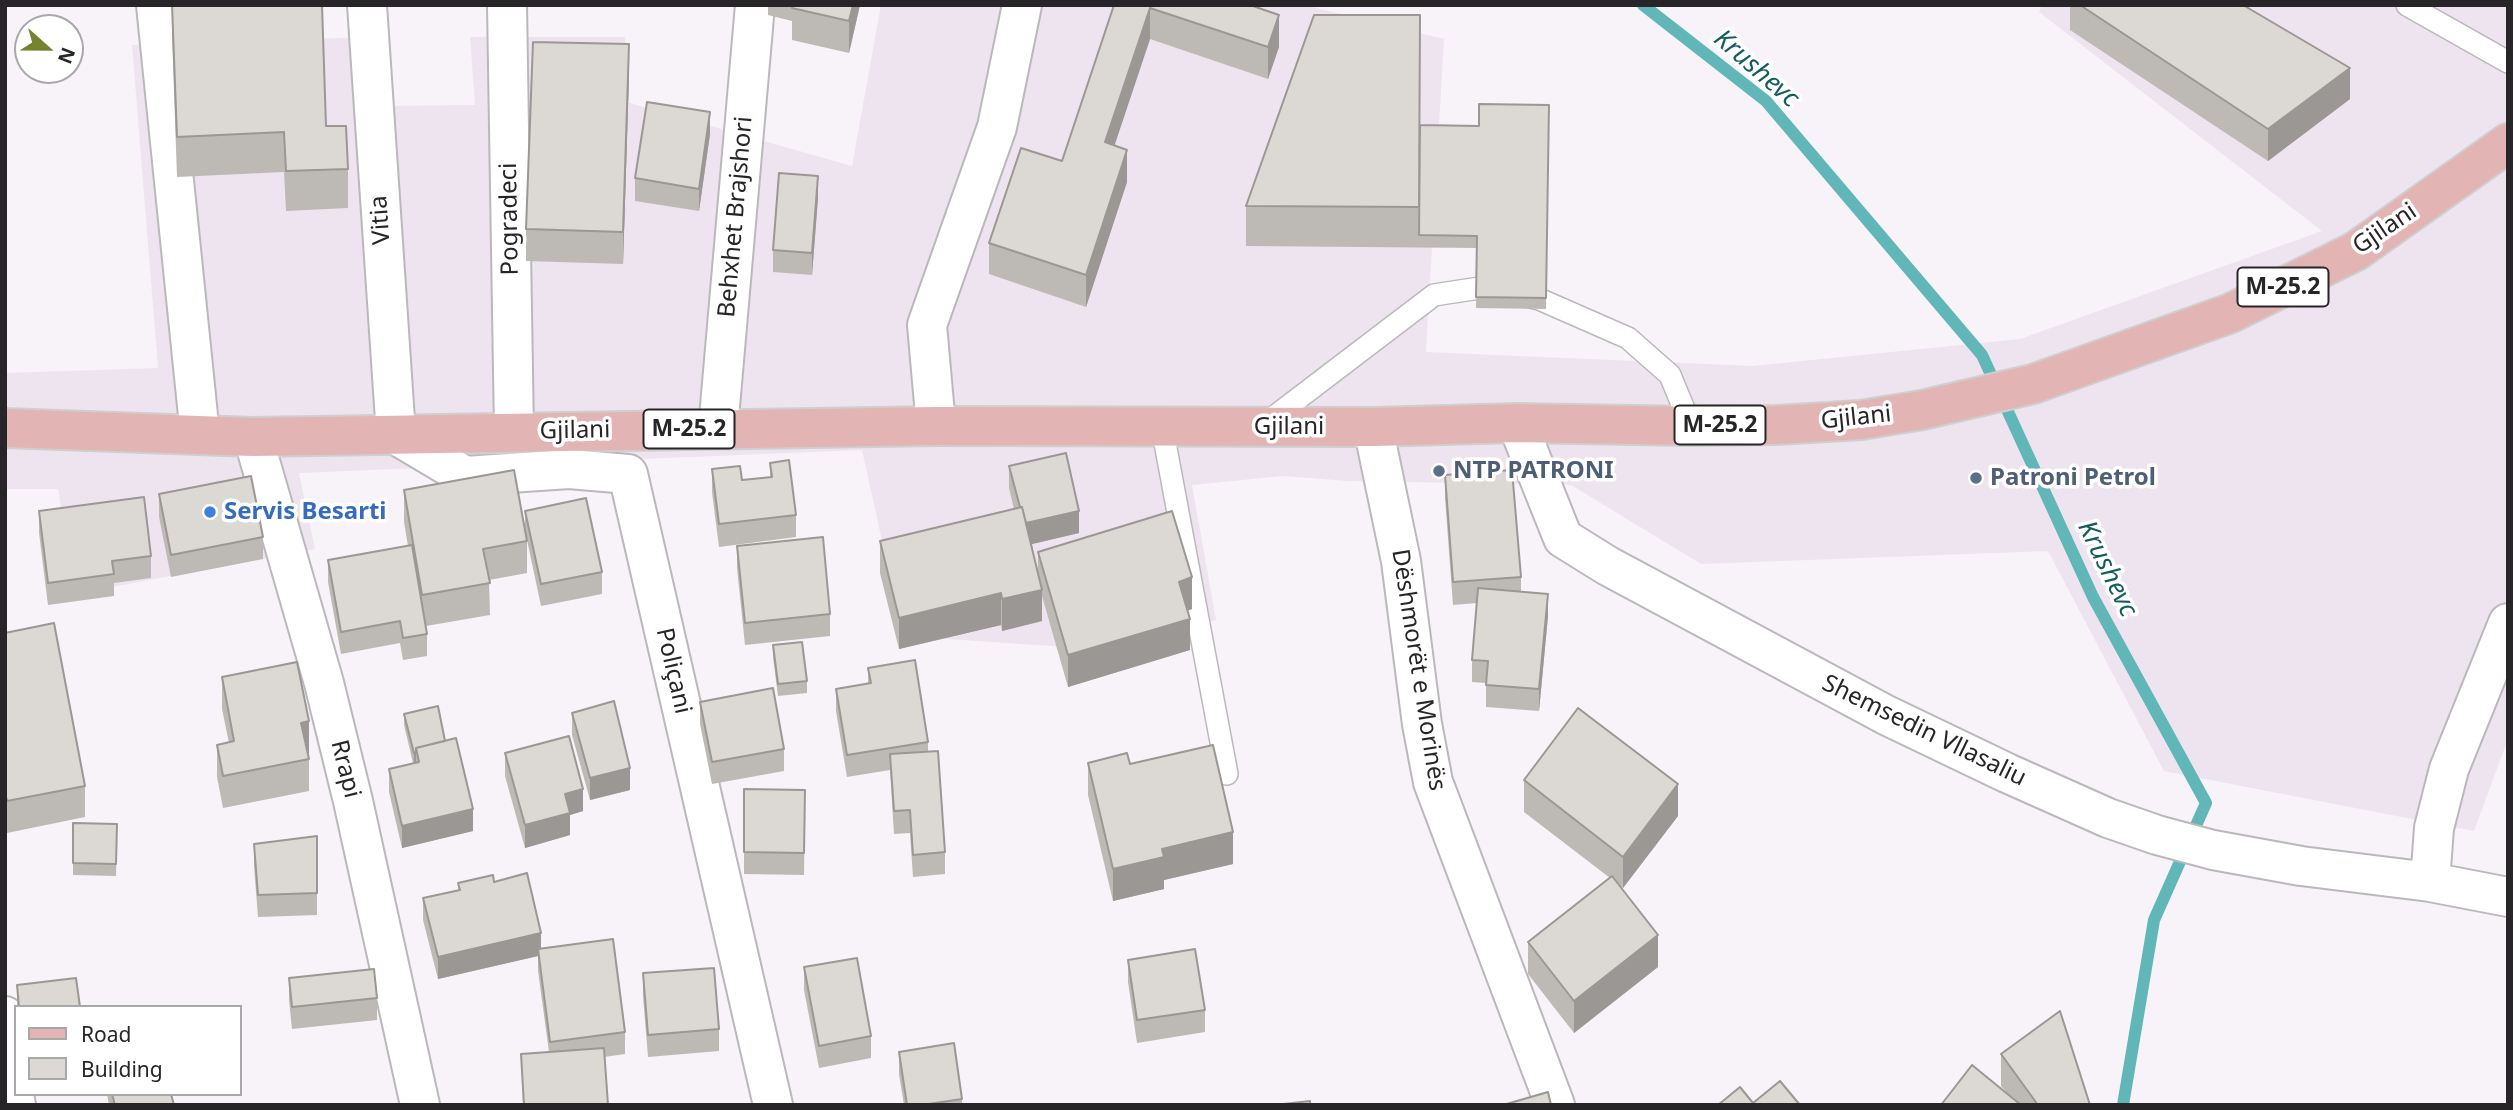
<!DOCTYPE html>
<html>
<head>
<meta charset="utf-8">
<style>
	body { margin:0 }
	#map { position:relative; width:2513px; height:1110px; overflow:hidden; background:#f7f3f8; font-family:"Noto Sans",sans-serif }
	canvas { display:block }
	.frame { position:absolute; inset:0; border:7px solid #272527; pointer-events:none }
	.legend { position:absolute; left:14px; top:1005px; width:228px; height:91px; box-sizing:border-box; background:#fff; border:2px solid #a9a8a9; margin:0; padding:9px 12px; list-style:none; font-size:21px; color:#272527 }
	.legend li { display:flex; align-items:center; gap:14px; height:35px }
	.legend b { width:35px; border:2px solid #a9a8a9 }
	.north { position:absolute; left:14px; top:14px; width:70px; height:70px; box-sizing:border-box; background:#fff; border:2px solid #a9a8a9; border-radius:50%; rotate:111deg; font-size:19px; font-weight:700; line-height:28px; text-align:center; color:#272527 }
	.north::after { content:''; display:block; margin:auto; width:24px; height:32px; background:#758330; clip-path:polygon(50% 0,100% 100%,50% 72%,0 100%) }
</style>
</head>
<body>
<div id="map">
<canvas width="2513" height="1110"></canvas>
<div class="frame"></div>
<ul class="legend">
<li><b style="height:9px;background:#e2b5b4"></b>Road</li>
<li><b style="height:19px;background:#dcd8d4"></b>Building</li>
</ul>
<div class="north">N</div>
</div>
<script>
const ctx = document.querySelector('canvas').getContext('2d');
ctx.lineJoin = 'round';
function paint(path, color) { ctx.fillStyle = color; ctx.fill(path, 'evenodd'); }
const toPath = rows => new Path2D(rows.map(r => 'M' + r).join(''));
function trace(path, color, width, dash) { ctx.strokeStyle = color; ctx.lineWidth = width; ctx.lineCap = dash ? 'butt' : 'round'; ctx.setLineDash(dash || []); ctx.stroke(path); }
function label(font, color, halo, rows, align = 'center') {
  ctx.font = font + ' "Noto Sans",sans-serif'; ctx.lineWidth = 7; ctx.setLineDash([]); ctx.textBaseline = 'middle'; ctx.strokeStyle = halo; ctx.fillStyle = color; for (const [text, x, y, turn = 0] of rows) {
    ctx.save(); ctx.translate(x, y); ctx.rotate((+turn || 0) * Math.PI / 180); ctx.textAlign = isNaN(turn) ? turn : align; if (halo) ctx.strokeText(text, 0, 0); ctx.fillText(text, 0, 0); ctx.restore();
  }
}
paint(toPath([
	[881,5,1304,5,1444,39,1426,352,1753,366,2020,339,2322,231,2039,12,2042,5,2508,5,2508,739,2474,831,2164,771,2048,551,1701,564,1571,485,1348,481,1283,476,1192,485,1216,620,1081,648,903,636,862,450,299,473,315,549,74,594,58,489,5,489,5,373,158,368,132,45,371,37,386,106,475,105,470,37,625,37,626,102,852,166]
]), '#eee4ef');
trace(toPath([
	[1643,5,1766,101,1982,355,2093,597,2206,803,2154,920,2123,1105]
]), '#61b6b8', 12);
const lane = toPath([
	[2407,5,2508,62],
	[1266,423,1434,295,1486,287,1539,299,1628,338,1670,375,1691,426],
	[1162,427,1227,774]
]);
const street = toPath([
	[156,5,200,435],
	[367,5,396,435,465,476,569,469,628,474,773,1105],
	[507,5,514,432],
	[1517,423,1563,538,1608,566,1886,715,2007,773,2108,818,2157,835,2213,850,2301,866,2430,882,2508,897],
	[936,426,927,325,997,127,1022,5],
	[1373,427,1401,561,1422,724,1433,782,1555,1105],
	[718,429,755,5],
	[253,437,324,683,353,801,420,1105],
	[2430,882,2434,828,2449,769,2508,623],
	[5,1016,10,1076,16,1105]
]);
const primary = toPath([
	[5,428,253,437,936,426,1373,427,1517,423,1691,426,1776,425,1861,420,1922,410,2033,384,2231,313,2356,251,2508,143]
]);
trace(lane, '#bbb8bc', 24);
trace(street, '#bbb8bc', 42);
trace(primary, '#cfcfcf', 42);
trace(lane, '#fff', 21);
trace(street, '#fff', 38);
trace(primary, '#e2b5b4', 38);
paint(toPath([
	[172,5,326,126,348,169,348,208,286,211,284,172,177,177,172,34],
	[768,5,860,5,849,53,792,40,792,21,768,15],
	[1114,5,1250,5,1279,47,1268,79,1150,39,1114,146,1127,182,1086,307,989,274,989,243,1062,161],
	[2070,5,2243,5,2350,99,2268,161,2070,30],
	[629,76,623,264,526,261,526,229],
	[1549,105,1546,309,1476,308,1477,248,1246,246,1246,206,1419,189,1479,126],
	[710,134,699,211,635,201,635,178],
	[818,198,812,275,773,272,773,250],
	[770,463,796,515,796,537,719,547,712,492,712,469,742,480,770,477],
	[1009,466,1079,533,1031,544,1038,574,1038,552,1192,609,1187,611,1190,650,1068,687,1042,596,1042,621,1002,631,1001,625,899,649,880,573,880,541,1014,509,1009,488],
	[1445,475,1521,577,1521,592,1548,616,1539,711,1486,707,1486,683,1472,682,1472,660,1477,603,1453,605,1445,498],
	[404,490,525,532,525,511,602,572,602,594,541,606,527,540,527,573,489,580,490,615,426,626,427,634,427,656,403,660,400,643,341,654,328,582,328,560,408,546,404,522],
	[159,494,263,537,263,559,171,577,159,517],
	[39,511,151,556,151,578,114,583,114,596,48,605,39,533],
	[737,546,830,614,830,636,745,645,737,568],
	[5,633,85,786,85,817,7,833,5,824],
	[773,645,807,681,807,693,778,696,773,657],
	[868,668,928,742,928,752,945,852,945,874,913,877,910,833,894,834,890,770,847,777,836,711,836,689,868,684],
	[222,677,309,753,308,753,309,759,309,791,223,808,217,777,217,745,229,743,222,709],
	[700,702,784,749,784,771,712,784,700,724],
	[572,713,630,790,590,800,572,735],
	[404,714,445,741,473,831,402,848,389,792,389,769,413,763,404,725],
	[505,753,583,811,570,815,570,835,525,848,505,776],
	[1088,763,1130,764,1233,864,1164,880,1164,889,1113,901,1088,795],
	[1524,780,1678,816,1623,888,1620,886,1658,967,1574,1033,1528,974,1528,942,1610,878,1524,812],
	[744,789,805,790,804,875,744,874],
	[73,823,117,824,116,876,73,875],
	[317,836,317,915,258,917,254,866,254,844],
	[494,882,541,949,625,1032,625,1054,604,1057,608,1105,523,1105,521,1054,549,1052,538,971,538,956,438,979,423,920,423,898,458,890,458,883],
	[1128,960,1205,1010,1205,1032,1137,1043,1128,982],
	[804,967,871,1036,871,1058,819,1068,804,990],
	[643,973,719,1029,719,1051,648,1057,643,996],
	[289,978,377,998,377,1020,292,1029,289,1000],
	[17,985,80,1007,17,1007],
	[899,1052,962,1099,962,1105,904,1105,899,1074],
	[2001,1054,2090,1105,1941,1105,2007,1093,2001,1086],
	[107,1094,171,1094,174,1105,109,1105]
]), '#bdbab6');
paint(toPath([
	[853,5,860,5,849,53,849,21],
	[1150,8,1150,39,1105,174,1105,142],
	[1279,15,1279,47,1268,79,1268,47],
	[629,44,629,76,623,264,623,232],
	[2350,68,2350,99,2268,161,2268,129],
	[710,112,710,134,699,211,699,189],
	[1127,150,1127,182,1086,307,1086,275],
	[818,176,818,198,812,275,812,253],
	[1079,511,1079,533,1024,546,1024,523],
	[1192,577,1192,609,1179,613,1179,582],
	[1042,590,1042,621,1002,631,1002,599],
	[1001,593,1001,625,899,649,899,618],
	[1548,594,1548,616,1539,711,1539,689],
	[1190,619,1190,650,1068,687,1068,655],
	[309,721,309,753,301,755,301,723],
	[416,752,416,764,414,764,414,753],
	[630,768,630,790,590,800,590,778],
	[1678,784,1678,816,1623,888,1623,857],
	[583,789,583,811,570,815,570,835,525,848,525,825,565,794],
	[473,809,473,831,402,848,402,826],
	[1233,832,1233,864,1164,880,1164,889,1113,901,1113,869,1162,849],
	[541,933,541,955,538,949,538,956,438,979,438,957],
	[1658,935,1658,967,1574,1033,1574,1001]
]), '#9a9794');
const building = toPath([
	[172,5,322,5,326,126,346,126,348,169,286,171,284,132,177,137,172,5],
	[793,5,853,5,849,21,792,8,793,5],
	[1114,5,1250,5,1279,15,1268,47,1150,8,1105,142,1127,150,1086,275,989,243,1021,148,1062,161,1114,5],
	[2080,5,2243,5,2350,68,2268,129,2080,5],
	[1314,15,1420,15,1419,207,1246,206,1314,15],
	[533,42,629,44,623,232,526,229,533,42],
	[647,102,710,112,699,189,635,178,647,102],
	[1479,104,1549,105,1546,298,1476,297,1477,236,1419,235,1420,125,1479,126,1479,104],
	[779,173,818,176,812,253,773,250,779,173],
	[1066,453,1079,511,1026,523,1022,507,1020,507,1009,466,1066,453],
	[789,460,796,515,719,524,712,469,740,466,742,480,772,477,770,463,789,460],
	[514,470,527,541,483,549,490,583,422,595,404,490,514,470],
	[1512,470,1521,577,1453,582,1445,475,1512,470],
	[251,476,263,537,171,555,159,494,251,476],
	[144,497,151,556,112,561,114,574,48,583,39,511,144,497],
	[586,498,602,572,541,584,525,511,586,498],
	[1022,507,1042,590,1002,599,1001,593,899,618,880,541,1022,507],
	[1172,511,1192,577,1179,582,1190,619,1068,655,1038,552,1172,511],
	[823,537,830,614,745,623,737,546,823,537],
	[412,545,427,634,403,638,400,621,341,632,328,560,412,545],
	[1478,588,1548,594,1539,689,1486,685,1488,661,1472,660,1478,588],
	[54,623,85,786,7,801,5,792,5,633,54,623],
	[802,642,807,681,778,684,773,645,802,642],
	[915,660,928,742,847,755,836,689,871,683,868,668,915,660],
	[297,662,309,721,301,723,309,759,223,776,217,745,234,741,222,677,297,662],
	[773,688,784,749,712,762,700,702,773,688],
	[614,701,630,768,590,778,572,713,614,701],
	[438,706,445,741,416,748,416,752,414,753,404,714,438,706],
	[1578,708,1678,784,1623,857,1524,780,1578,708],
	[569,736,583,789,565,794,570,813,525,825,505,753,569,736],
	[456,738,473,809,402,826,389,769,419,762,416,748,456,738],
	[1213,745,1233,832,1162,849,1164,857,1113,869,1088,763,1127,753,1130,764,1213,745],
	[938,751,945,852,913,855,910,810,894,811,890,754,938,751],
	[744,789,805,790,804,853,744,852,744,789],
	[73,823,117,824,116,864,73,863,73,823],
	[317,836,317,893,258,895,254,844,317,836],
	[527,873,541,933,438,957,423,898,460,890,458,883,493,875,494,882,527,873],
	[1612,876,1658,935,1574,1001,1528,942,1612,876],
	[613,939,625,1032,550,1042,538,949,613,939],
	[1195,949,1205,1010,1137,1020,1128,960,1195,949],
	[857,958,871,1036,819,1046,804,967,857,958],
	[714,968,719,1029,648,1035,643,973,714,968],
	[374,969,377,998,292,1007,289,978,374,969],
	[76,978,80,1007,19,1007,17,985,76,978],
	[2060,1011,2090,1105,2038,1105,2001,1054,2060,1011],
	[954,1043,962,1099,922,1105,907,1105,899,1052,954,1043],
	[604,1048,608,1105,524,1105,521,1054,604,1048],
	[1972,1065,2021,1105,1941,1105,1972,1065],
	[1780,1081,1800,1105,1718,1105,1740,1087,1753,1103,1780,1081],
	[1548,1092,1551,1105,1503,1105,1548,1092],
	[112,1094,171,1094,174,1105,115,1105,112,1094],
	[1310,1101,1310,1105,1275,1105,1310,1101]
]);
paint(building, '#dcd8d4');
trace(building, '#9a9794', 2);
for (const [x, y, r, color] of [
	[1439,471,7,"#5c6f8a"],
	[1976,478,7,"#5c6f8a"],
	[210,512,7,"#3f7fe0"]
]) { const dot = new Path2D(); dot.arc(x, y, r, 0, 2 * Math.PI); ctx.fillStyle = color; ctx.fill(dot); trace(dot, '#fff', 2.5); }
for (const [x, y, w] of [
	[2283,287,91],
	[1720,425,91],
	[689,429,91]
]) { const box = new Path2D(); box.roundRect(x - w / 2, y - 19.5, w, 39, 5); ctx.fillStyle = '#fff'; ctx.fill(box); trace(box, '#272527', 2); }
label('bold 23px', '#272527', null, [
	["M-25.2",2283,287],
	["M-25.2",1720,425],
	["M-25.2",689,429]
]);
label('24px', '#272527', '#fff', [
	["Behxhet Brajshori",736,217,-85],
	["Pogradeci",510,219,-91],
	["Vitia",381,220,-94],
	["Gjilani",2385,229,-34],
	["Gjilani",1856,418,-6],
	["Gjilani",1289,427],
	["Gjilani",575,431,-1],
	["Dëshmorët e Morinës",1418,670,81],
	["Poliçani",673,671,77],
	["Shemsedin Vllasaliu",1924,731,26],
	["Rrapi",345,769,76]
]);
label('bold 24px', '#4e5e75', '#fff', [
	["NTP PATRONI",1453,471],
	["Patroni Petrol",1990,478]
], 'left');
label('bold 24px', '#366cbe', '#fff', [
	["Servis Besarti",224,512]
], 'left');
label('italic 26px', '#145c5e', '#fff', [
	["Krushevc",1756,69,41],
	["Krushevc",2107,569,64]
]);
</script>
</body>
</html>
